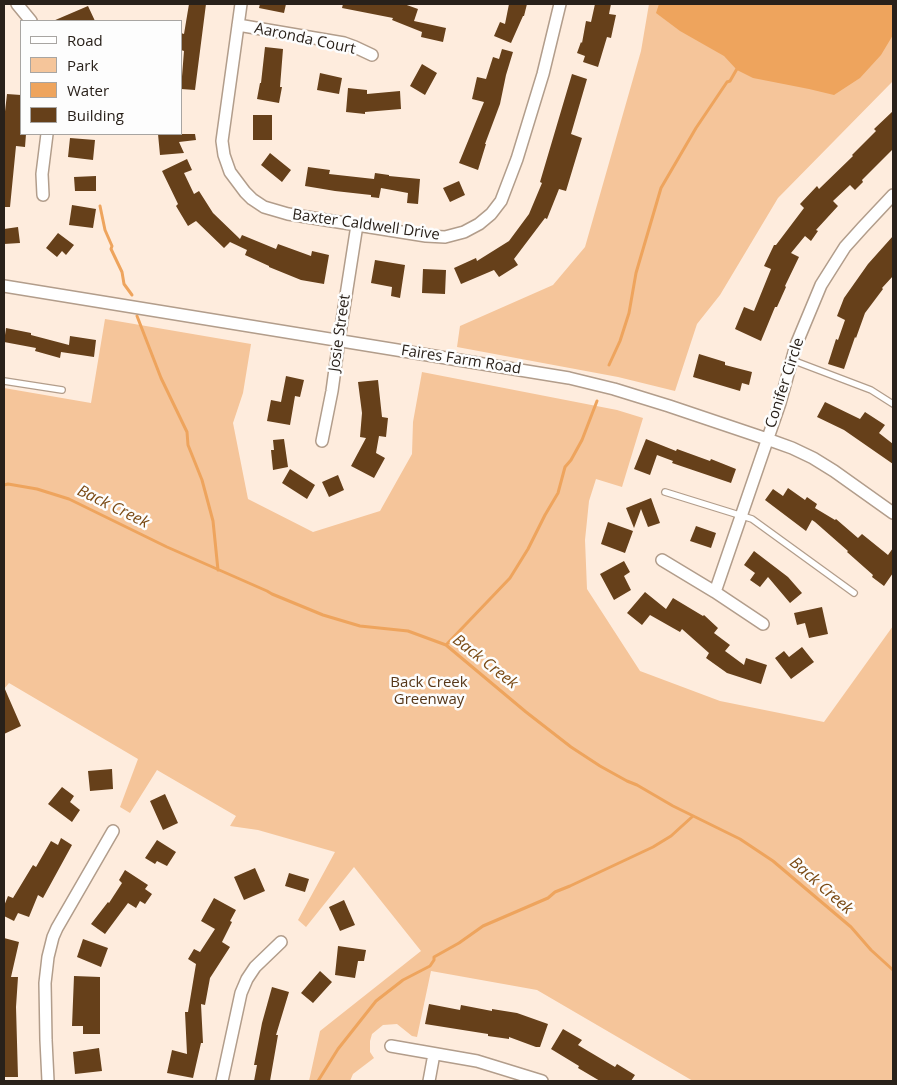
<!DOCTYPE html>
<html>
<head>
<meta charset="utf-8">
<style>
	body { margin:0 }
	#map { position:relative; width:897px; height:1085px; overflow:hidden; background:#feecdd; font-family:"Open Sans",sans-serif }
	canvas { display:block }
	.frame { position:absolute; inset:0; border:5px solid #29211a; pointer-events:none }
	.legend { position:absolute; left:20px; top:20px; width:162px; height:115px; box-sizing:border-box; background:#fdfdfd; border:1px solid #a8a5a2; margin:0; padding:6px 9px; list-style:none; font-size:15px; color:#29211a }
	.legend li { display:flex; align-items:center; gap:10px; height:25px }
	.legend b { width:25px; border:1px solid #a8a5a2 }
</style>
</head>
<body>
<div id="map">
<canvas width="897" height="1085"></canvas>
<div class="frame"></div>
<ul class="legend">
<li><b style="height:6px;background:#fff"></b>Road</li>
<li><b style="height:14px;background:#f5c59a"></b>Park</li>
<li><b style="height:14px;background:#eea45d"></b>Water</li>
<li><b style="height:14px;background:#66401a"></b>Building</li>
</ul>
</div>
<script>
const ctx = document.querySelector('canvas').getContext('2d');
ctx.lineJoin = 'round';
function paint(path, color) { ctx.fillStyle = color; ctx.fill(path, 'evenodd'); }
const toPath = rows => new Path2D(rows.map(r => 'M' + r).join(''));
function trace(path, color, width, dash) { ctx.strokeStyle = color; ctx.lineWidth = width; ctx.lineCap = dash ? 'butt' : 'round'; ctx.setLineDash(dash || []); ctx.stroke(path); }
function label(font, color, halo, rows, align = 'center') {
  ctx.font = font + ' "Open Sans",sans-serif'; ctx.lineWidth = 5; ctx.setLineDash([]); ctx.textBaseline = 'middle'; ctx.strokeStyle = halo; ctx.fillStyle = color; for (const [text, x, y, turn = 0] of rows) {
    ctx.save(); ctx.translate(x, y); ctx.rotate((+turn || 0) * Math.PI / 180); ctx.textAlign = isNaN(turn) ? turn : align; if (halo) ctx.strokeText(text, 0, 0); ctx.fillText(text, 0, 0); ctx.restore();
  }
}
paint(toPath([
	[649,4,893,4,893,81,778,198,720,295,697,324,675,391,618,377,457,347,460,326,553,285,585,247,641,51],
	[105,319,251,344,243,393,233,423,248,499,313,532,380,511,412,454,413,422,422,372,617,410,643,418,622,487,596,479,589,501,585,540,587,589,640,671,720,701,824,722,893,626,893,1081,693,1081,537,990,431,971,417,1037,412,1036,397,1024,383,1025,372,1034,370,1041,370,1052,374,1058,353,1074,350,1081,309,1081,320,1031,421,951,354,867,306,927,298,920,335,852,258,830,230,826,236,816,157,770,130,813,120,807,138,759,9,683,4,689,4,388,91,403]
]), '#f5c59a');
paint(toPath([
	[659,4,893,4,893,35,881,55,860,78,834,95,809,89,753,78,737,70,724,56,680,31,656,13]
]), '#eea45d');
trace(toPath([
	[100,206,105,230,112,246,111,249,122,272,124,284,132,295],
	[137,316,161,378,187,432,188,445,202,480,213,521,218,570],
	[609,365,620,341,629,313,636,273,661,188,696,128,727,82,730,81,738,67],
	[4,485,8,484,37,489,69,499,167,547,267,591,272,594,323,615,360,626,408,631,446,645,526,712,571,747,600,766,627,781,637,785,673,806,740,839,773,861,851,927,871,950,893,970],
	[446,645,510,578,528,549,545,515,558,493,565,467,571,460,582,440,597,401],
	[318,1081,338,1049,376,1001,403,980,430,966,434,960,434,957,459,943,483,926,548,898,555,892,570,886,653,847,671,836,693,816]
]), '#eea45d', 3);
paint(toPath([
	[189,4,206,4,195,90,181,89,184,51,181,50,181,33,184,34],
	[260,4,286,4,284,13,259,8],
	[343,4,404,4,418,9,414,21,446,28,443,42,421,37,422,32,392,20,393,18,342,8],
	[509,4,527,4,524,16,523,16,511,43,494,36,500,22,505,24],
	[595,4,611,4,609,14,616,15,611,38,607,37,598,67,583,62,585,56,577,53,581,42,582,43,586,21,591,22],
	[88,6,95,21,53,21],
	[265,47,283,49,280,87,282,87,279,103,257,99,260,83,261,83],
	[502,49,513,52,506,75,500,104,485,144,486,144,478,170,459,163,484,102,472,99,477,77,486,79,493,57,499,59],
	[422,64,437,73,425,95,410,86],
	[320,73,342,78,339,94,317,90],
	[572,74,587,79,571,134,582,138,566,191,559,189,547,219,545,218,514,259,518,265,499,277,494,270,461,284,454,268,476,258,477,261,509,241,529,214,542,183,540,182],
	[348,88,367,90,367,94,400,91,401,109,365,112,365,114,346,112],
	[7,94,21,95,21,134,26,134,25,147,16,146,10,207,4,207,4,120],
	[893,111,893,149,862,180,863,182,855,190,850,185,833,201,838,206,816,230,818,231,811,241,805,236,791,253,799,257,785,286,786,287,777,307,775,307,761,341,735,329,744,307,754,311,771,269,764,266,774,245,776,245,804,208,800,204,817,186,819,189,853,156,852,155,876,131,874,129],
	[253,115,272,115,272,140,253,140],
	[158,134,195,134,196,140,179,142,184,153,160,155],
	[70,138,95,140,93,160,68,157],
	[270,153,291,170,282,182,261,165],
	[187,159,192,170,184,173,194,194,199,191,213,213,240,239,242,235,276,249,278,244,311,256,312,251,329,255,324,284,301,280,269,267,269,266,245,255,247,250,230,242,224,248,196,221,188,226,176,206,178,204,162,171],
	[308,167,330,170,329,174,374,179,375,173,389,175,389,176,420,179,418,204,407,203,408,193,381,188,379,198,371,197,371,195,335,191,305,186],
	[96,176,96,191,75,191,74,177],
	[459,181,465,195,450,202,443,188],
	[72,205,96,209,93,228,69,225],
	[18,227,20,243,4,244,4,229],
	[58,233,74,245,66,255,62,251,57,257,46,248],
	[893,236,893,276,882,288,883,289,865,313,856,338,855,337,844,369,828,364,836,339,838,340,845,320,837,316,844,298,868,264],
	[375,260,405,265,400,298,391,296,392,287,371,283],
	[423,269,446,270,445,294,422,293],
	[6,328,31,333,31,335,69,345,70,336,96,340,94,357,61,352,60,358,35,351,36,348,4,342],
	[699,354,725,362,725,365,752,372,749,385,742,383,740,391,693,377],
	[286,376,304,380,300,397,295,396,290,425,267,421,271,400,281,402],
	[378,380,382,417,388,418,386,437,379,436,376,453,385,458,374,478,351,466,366,438,360,437,362,413,358,382],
	[825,402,860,419,865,412,885,425,879,433,893,444,893,464,844,430,817,417],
	[284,439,288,467,273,470,271,450,274,450,273,440],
	[646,439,676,451,677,449,710,461,711,459,736,469,731,483,672,463,673,461,657,455,650,475,634,469],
	[290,469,315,485,307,499,282,483],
	[338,475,344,490,329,497,322,482],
	[788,488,805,500,807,497,817,504,815,508,835,520,836,519,858,538,862,534,888,555,893,548,893,573,884,586,872,577,873,575,847,552,848,551,815,522,812,520,806,531,765,500,773,489,783,496],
	[651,498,660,523,648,527,641,509,634,528,626,508],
	[608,522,633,531,625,553,601,544],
	[696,526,716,533,711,548,690,541],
	[754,551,788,577,802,593,790,603,768,577,760,587,750,580,755,573,744,565],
	[624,561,630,572,624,576,631,590,614,600,600,574],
	[645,592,666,609,673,598,703,616,704,615,718,628,714,633,730,645,725,651,744,665,746,658,767,665,761,684,727,673,706,658,709,653,682,629,680,632,650,615,642,625,627,613],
	[822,607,828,634,809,638,805,623,797,625,794,613],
	[802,647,814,662,791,679,775,658,784,651,789,657],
	[4,687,21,726,4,734],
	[112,769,113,789,90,791,88,771],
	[62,787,74,796,70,802,80,810,72,822,48,804],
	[165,794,178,823,163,830,150,801],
	[61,838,72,845,43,898,38,895,29,917,18,913,14,921,4,916,4,906,8,896,13,898,33,865,36,867,51,841,58,845],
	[157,840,176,852,167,866,157,861,155,864,145,858],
	[255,868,265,891,244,900,234,877],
	[125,870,148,885,145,889,152,894,145,904,140,901,136,908,128,903,105,934,91,924,108,902,109,903,122,883,119,880],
	[289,873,309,879,305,892,285,886],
	[214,898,236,910,230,921,232,922,222,942,230,947,210,978,205,1005,201,1004,203,1043,201,1043,193,1078,167,1073,172,1050,187,1054,185,1012,188,1012,196,964,188,959,194,949,200,952,215,929,201,921],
	[344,900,355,925,340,931,329,907],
	[4,938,19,942,11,977,18,977,16,1007,18,1077,4,1077],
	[83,939,108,948,101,967,77,957],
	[338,946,366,950,364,961,358,961,355,978,335,975],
	[320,971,332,982,313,1003,301,993],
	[74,976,100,977,100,1034,83,1034,83,1026,72,1026],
	[272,987,289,992,276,1035,278,1035,270,1081,254,1081,257,1065,254,1065,262,1023],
	[429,1004,460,1010,461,1005,492,1011,492,1009,517,1013,548,1024,540,1047,536,1047,509,1037,509,1039,488,1036,488,1034,425,1024],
	[563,1029,582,1040,578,1045,615,1067,617,1064,635,1075,631,1081,600,1081,578,1068,579,1066,551,1049],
	[99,1048,102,1071,75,1074,73,1052]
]), '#66401a');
const lane = toPath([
	[792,360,871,390,893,404],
	[4,381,62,390],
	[665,492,752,519,854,593]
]);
const street = toPath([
	[17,4,31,21],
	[241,4,222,141,224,155,230,172,245,192,252,199,264,207,288,214,426,236,445,237,464,232,479,224,491,214,501,201,517,159,543,74,560,4],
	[238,25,344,43,355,47,372,55],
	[43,195,42,174,47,134],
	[4,286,569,378,614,389,669,406,767,439,792,448,813,458,834,471,893,513],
	[322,441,332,391,339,340,357,225],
	[662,560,715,592,763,624],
	[715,592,780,403,796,345,821,285,845,247,863,227,893,195],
	[391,1046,477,1061,542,1081],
	[48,1081,46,1040,45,983,48,957,53,937,57,928,113,831],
	[222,1081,241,993,247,979,255,967,281,942],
	[429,1081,434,1054]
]);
trace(lane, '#b29d8b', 8);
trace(street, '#b29d8b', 14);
trace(lane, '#fff', 5.5);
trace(street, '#fff', 11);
label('15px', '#29211a', '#fdfdfd', [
	["Aaronda Court",305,39,12],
	["Baxter Caldwell Drive",366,225,8],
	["Josie Street",340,333,-82],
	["Faires Farm Road",461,360,9],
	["Conifer Circle",785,383,-72]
]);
label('15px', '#563719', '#fdfdfd', [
	["Back Creek",429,683],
	["Greenway",429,700]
]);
label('italic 16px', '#7a4a14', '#fdfdfd', [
	["Back Creek",113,507,26],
	["Back Creek",485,662,38],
	["Back Creek",821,886,41]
]);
</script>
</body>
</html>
